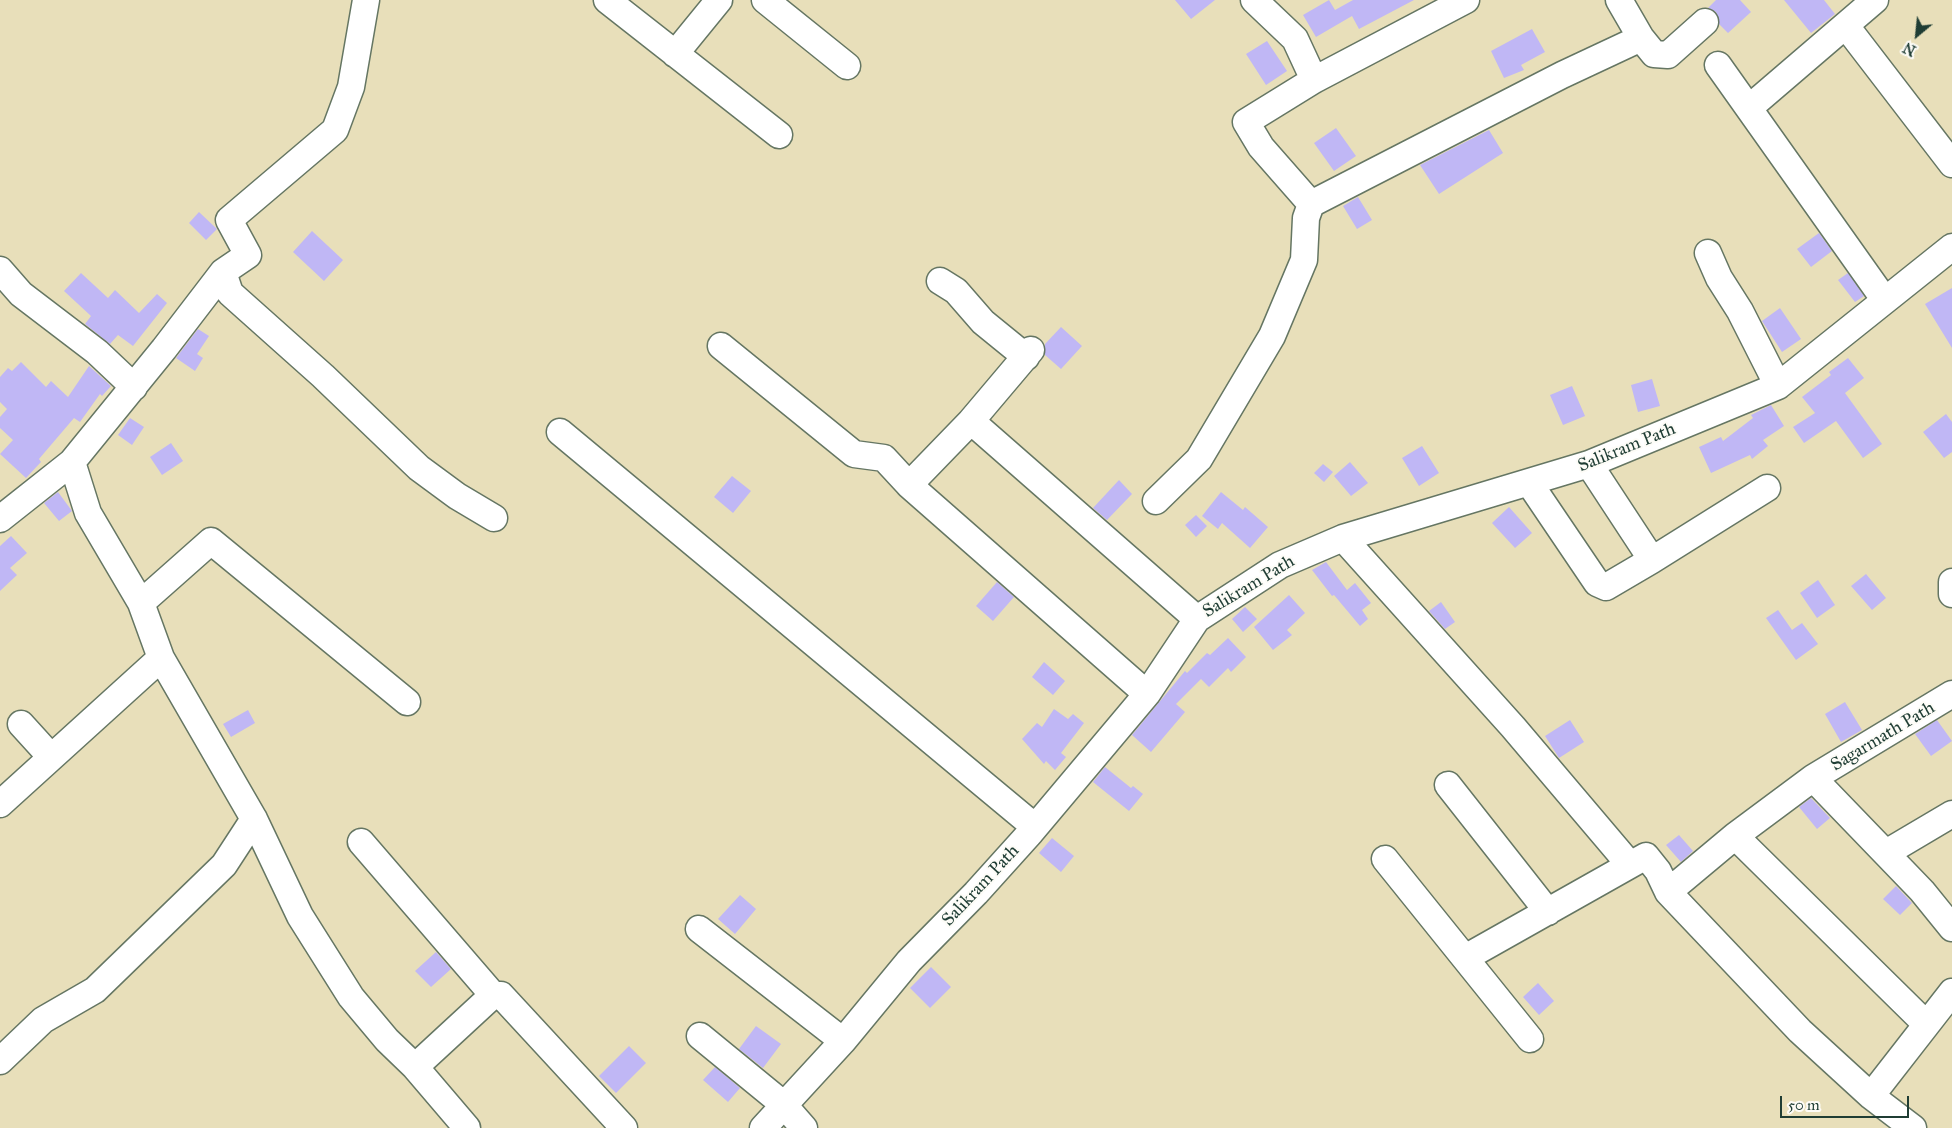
<!DOCTYPE html>
<html>
<head>
<meta charset="utf-8">
<style>
	body { margin:0 }
	#map { position:relative; width:1952px; height:1128px; overflow:hidden; background:#e8dfba; font-family:"IM FELL Great Primer",serif }
	canvas { display:block }
	.north { position:absolute; left:1892px; top:10px; width:50px; height:50px; -webkit-text-stroke:4px #fdfcf7; paint-order:stroke; rotate:208deg; font-size:14px; font-weight:700; line-height:20px; text-align:center; color:#1f3d34 }
	.north::after { content:''; display:block; margin:auto; width:18px; height:22px; background:#1f3d34; clip-path:polygon(50% 0,100% 100%,50% 72%,0 100%) }
	.scale { position:absolute; left:1780px; top:1096px; width:129px; height:22px; box-sizing:border-box; border:2px solid #1f3d34; border-top:0; padding-left:6px; font-size:15px; line-height:18px; white-space:nowrap; color:#1f3d34; -webkit-text-stroke:4px #fdfcf7; paint-order:stroke }
</style>
</head>
<body>
<div id="map">
<canvas width="1952" height="1128"></canvas>
<div class="north">N</div>
<div class="scale">50 m</div>
</div>
<script>
const ctx = document.querySelector('canvas').getContext('2d');
ctx.lineJoin = 'round';
function paint(path, color) { ctx.fillStyle = color; ctx.fill(path, 'evenodd'); }
const toPath = rows => new Path2D(rows.map(r => 'M' + r).join(''));
function trace(path, color, width, dash) { ctx.strokeStyle = color; ctx.lineWidth = width; ctx.lineCap = dash ? 'butt' : 'round'; ctx.setLineDash(dash || []); ctx.stroke(path); }
function label(font, color, halo, rows, align = 'center') {
  ctx.font = font + ' "IM FELL Great Primer",serif'; ctx.lineWidth = 4; ctx.setLineDash([]); ctx.textBaseline = 'middle'; ctx.strokeStyle = halo; ctx.fillStyle = color; for (const [text, x, y, turn = 0] of rows) {
    ctx.save(); ctx.translate(x, y); ctx.rotate((+turn || 0) * Math.PI / 180); ctx.textAlign = isNaN(turn) ? turn : align; if (halo) ctx.strokeText(text, 0, 0); ctx.fillText(text, 0, 0); ctx.restore();
  }
}
paint(toPath([
	[1175,0,1215,0,1191,19],
	[1329,0,1335,10,1353,0,1414,0,1359,29,1352,16,1316,37,1303,15],
	[1716,0,1740,0,1751,12,1728,33,1719,24,1716,12,1708,8],
	[1784,0,1824,0,1835,14,1811,33],
	[1532,29,1545,52,1521,65,1524,70,1504,78,1491,51],
	[1267,41,1287,71,1266,85,1246,54],
	[1336,128,1356,156,1334,171,1314,143],
	[1489,130,1503,153,1439,194,1420,165],
	[1358,197,1372,220,1357,229,1343,206],
	[199,212,217,229,206,240,189,223],
	[312,231,343,260,324,281,293,252],
	[1819,233,1832,251,1811,267,1797,249],
	[81,273,108,298,115,290,139,313,157,294,167,303,133,346,118,335,110,344,85,324,91,316,64,291],
	[1848,273,1864,296,1855,302,1838,280],
	[1952,288,1952,348,1925,304],
	[1780,308,1801,339,1782,352,1762,321],
	[1061,327,1082,346,1061,369,1045,355,1045,344],
	[198,329,209,336,197,354,203,358,195,371,176,358],
	[1848,358,1864,378,1845,393,1882,444,1863,458,1836,421,1804,443,1793,427,1815,413,1802,397,1831,375,1829,372],
	[21,362,46,387,51,381,68,397,89,366,111,386,102,396,100,394,80,422,74,418,39,459,41,462,26,478,0,454,13,440,0,428,0,417,7,409,0,402,0,377,8,368,12,371],
	[1652,379,1660,406,1638,412,1631,385],
	[1572,386,1585,416,1563,425,1550,395],
	[1771,405,1784,426,1763,440,1768,446,1752,459,1750,455,1711,473,1699,447,1721,437,1723,441,1753,418,1751,415],
	[1946,414,1952,422,1952,452,1944,458,1923,432],
	[130,418,144,427,132,445,118,435],
	[171,443,183,461,162,475,150,457],
	[1422,446,1439,473,1419,486,1402,458],
	[1350,462,1368,483,1351,496,1334,476],
	[1323,464,1333,472,1324,482,1314,473],
	[732,476,751,491,733,513,714,497],
	[1119,480,1132,494,1107,520,1093,508],
	[58,492,72,511,59,521,44,503],
	[1221,492,1243,510,1245,507,1268,527,1250,548,1222,523,1218,529,1202,516],
	[1509,507,1532,533,1515,548,1492,523],
	[1196,515,1207,526,1196,537,1185,525],
	[11,536,27,553,10,568,17,575,0,591,0,546],
	[1326,562,1347,590,1355,583,1371,603,1362,610,1368,619,1360,626,1334,595,1332,596,1312,570],
	[1866,574,1886,598,1872,610,1851,586],
	[1818,580,1835,605,1817,618,1800,593],
	[997,582,1014,597,993,621,976,606],
	[1289,595,1305,613,1287,630,1292,635,1273,650,1254,627],
	[1441,602,1455,622,1445,629,1429,611],
	[1245,607,1257,619,1243,632,1232,619],
	[1778,610,1792,630,1802,623,1818,644,1796,660,1766,618],
	[1228,638,1246,657,1231,672,1228,668,1209,687,1201,679,1176,704,1185,712,1151,752,1132,735,1185,671,1187,673,1207,653,1210,655],
	[1044,662,1065,681,1053,695,1032,677],
	[1845,702,1862,730,1841,742,1825,714],
	[1054,709,1068,719,1073,714,1084,723,1061,753,1066,757,1055,770,1046,761,1044,764,1022,739,1037,723,1042,727],
	[248,710,255,723,231,737,223,724],
	[1570,720,1584,742,1559,758,1545,736],
	[1937,720,1952,741,1931,756,1915,734],
	[1105,767,1131,788,1133,786,1143,794,1129,811,1093,782],
	[1811,798,1830,818,1817,829,1799,807],
	[1679,835,1693,851,1681,862,1666,845],
	[1052,838,1074,856,1061,872,1039,853],
	[1896,886,1912,903,1900,915,1883,899],
	[740,895,756,909,735,934,718,919],
	[436,952,451,969,431,987,415,971],
	[931,967,951,987,930,1008,910,988],
	[1538,983,1554,1001,1539,1015,1523,997],
	[756,1026,781,1044,763,1068,739,1049],
	[629,1046,646,1063,616,1093,599,1076],
	[715,1067,740,1088,728,1102,703,1080]
]), '#c0b7f5');
const minor = toPath([
	[607,0,779,135],
	[765,0,847,66],
	[1254,0,1295,39,1314,80],
	[1619,0,1641,38,1654,54,1668,55,1705,22],
	[1846,26,1952,164],
	[675,54,719,0],
	[1718,65,1884,299],
	[1749,108,1875,0],
	[1311,204,1562,75,1641,38],
	[1708,253,1719,278,1740,311,1778,386],
	[0,270,21,294,97,352,134,387],
	[223,272,230,293,323,376,419,468,457,496,494,518],
	[940,281,956,291,983,322,1026,357],
	[721,346,854,454,884,458,909,485],
	[971,421,1031,350],
	[560,432,1035,827],
	[72,462,88,513,141,603,161,658,254,819,300,916,351,997,387,1040,415,1067,467,1128],
	[1530,484,1597,583,1606,587,1652,560,1589,464],
	[1156,501,1199,459,1272,336,1304,260,1306,218,1311,204,1261,147,1246,122,1314,80,1466,0],
	[0,519,72,462,164,349,223,272,248,255,229,220,335,130,351,87,366,0],
	[1343,538,1513,727,1630,865,1646,856,1658,871,1668,892],
	[1652,560,1767,488],
	[1952,582,1952,594],
	[141,603,211,541,407,702],
	[1147,694,909,485,971,421,1197,619],
	[21,724,51,757],
	[1813,778,1952,694],
	[1448,785,1548,912],
	[0,804,161,658],
	[1735,836,1926,1024],
	[361,842,493,995],
	[1886,853,1952,814],
	[1385,859,1530,1039],
	[699,929,843,1041],
	[1465,958,1630,865],
	[700,1036,783,1104,804,1128],
	[0,1061,43,1020,95,990,224,865,254,819],
	[415,1067,493,995,501,995,624,1128],
	[1871,1096,1952,992],
	[763,1128,843,1041,909,961,976,893,1031,832,1147,694,1197,619,1280,565,1343,538,1589,464,1778,386,1952,247],
	[1913,1128,1871,1096,1800,1031,1668,892,1735,836,1813,778,1922,891,1952,928]
]);
trace(minor, '#657663', 29);
trace(minor, '#fff', 26);
label('18px', '#1f3d34', '#fdfcf7', [
	["Salikram Path",1627,448,-22],
	["Salikram Path",1249,587,-31],
	["Sagarmath Path",1883,737,-31],
	["Salikram Path",981,886,-47]
]);
</script>
</body>
</html>
